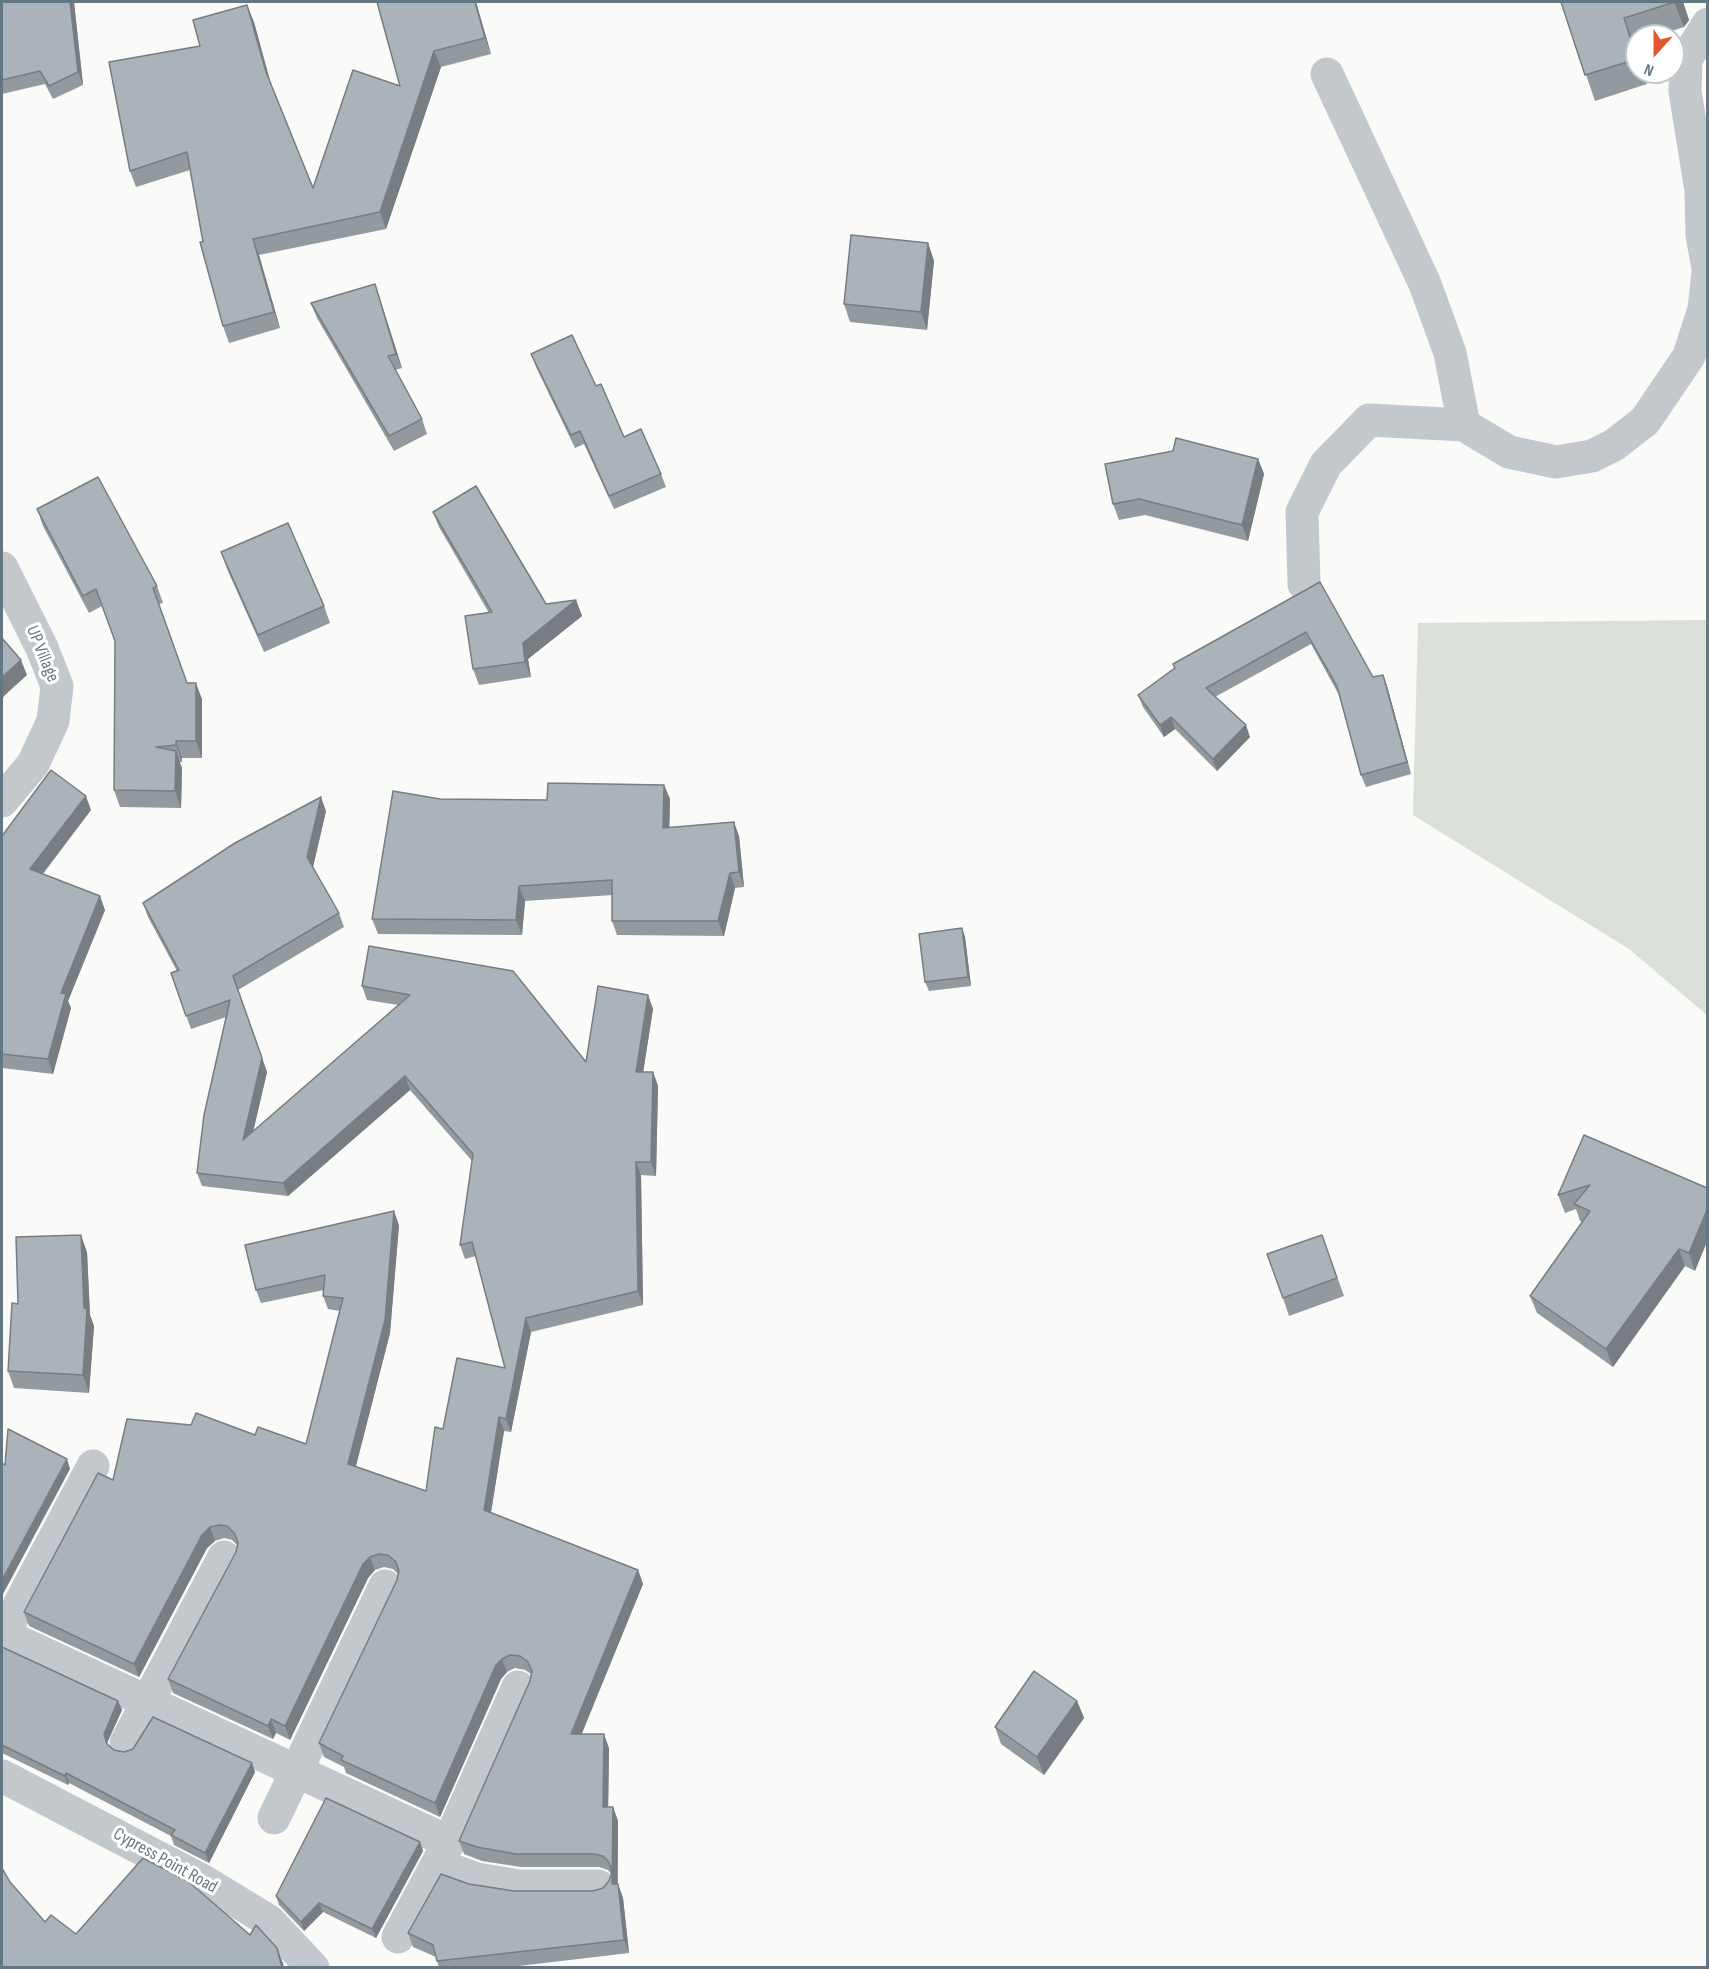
<!DOCTYPE html>
<html>
<head>
<meta charset="utf-8">
<style>
	body { margin:0 }
	#map { position:relative; width:1709px; height:1969px; overflow:hidden; background:#fafaf8; font-family:"Sofia Sans Condensed",sans-serif }
	canvas { display:block }
	.frame { position:absolute; inset:0; border:3px solid #657683; pointer-events:none }
	.north { position:absolute; left:1625px; top:24px; width:60px; height:60px; box-sizing:border-box; background:#fff; border:2px solid #c1c8cd; border-radius:50%; rotate:201deg; font-size:16px; font-weight:700; line-height:24px; text-align:center; color:#657683 }
	.north::after { content:''; display:block; margin:auto; width:21px; height:27px; background:#e4572e; clip-path:polygon(50% 0,100% 100%,50% 72%,0 100%) }
</style>
</head>
<body>
<div id="map">
<canvas width="1709" height="1969"></canvas>
<div class="frame"></div>
<div class="north">N</div>
</div>
<script>
const ctx = document.querySelector('canvas').getContext('2d');
ctx.lineJoin = 'round';
function paint(path, color) { ctx.fillStyle = color; ctx.fill(path, 'evenodd'); }
const toPath = rows => new Path2D(rows.map(r => 'M' + r).join(''));
function trace(path, color, width, dash) { ctx.strokeStyle = color; ctx.lineWidth = width; ctx.lineCap = dash ? 'butt' : 'round'; ctx.setLineDash(dash || []); ctx.stroke(path); }
function label(font, color, halo, rows, align = 'center') {
  ctx.font = font + ' "Sofia Sans Condensed",sans-serif'; ctx.lineWidth = 6; ctx.setLineDash([]); ctx.textBaseline = 'middle'; ctx.strokeStyle = halo; ctx.fillStyle = color; for (const [text, x, y, turn = 0] of rows) {
    ctx.save(); ctx.translate(x, y); ctx.rotate((+turn || 0) * Math.PI / 180); ctx.textAlign = isNaN(turn) ? turn : align; if (halo) ctx.strokeText(text, 0, 0); ctx.fillText(text, 0, 0); ctx.restore();
  }
}
paint(toPath([
	[1707,620,1708,620,1707,1015,1629,949,1413,815,1418,623]
]), '#dadfd7');
trace(toPath([
	[1708,24,1686,59,1685,91,1701,191,1702,235,1708,268],
	[1327,74,1425,284,1450,353,1464,425],
	[2,568,42,648,57,686,53,721,33,764,2,801],
	[1304,584,1302,512,1326,464,1369,420,1464,425,1509,452,1556,462,1592,456,1614,445,1645,421,1689,356,1704,309,1708,273],
	[2,1634,449,1842],
	[2,1637,93,1466],
	[126,1743,224,1557],
	[2,1776,205,1882,269,1921,313,1968],
	[274,1818,385,1586],
	[438,1865,477,1879,519,1886,598,1886],
	[398,1937,449,1842,518,1687]
]), '#c3c8cc', 33);
paint(toPath([
	[2,2,74,2,83,85,53,99,45,84,2,94],
	[377,2,476,2,491,54,441,67,386,229,259,255,280,328,229,343,223,326,203,242,190,170,136,187,130,171,200,46,254,22,271,84,313,188,400,86],
	[1561,2,1683,2,1689,20,1684,27,1656,36,1637,36,1637,42,1634,43,1637,54,1637,72,1643,72,1647,84,1595,101],
	[928,243,934,261,927,330,850,322,844,304],
	[375,284,402,368,395,370,422,419,427,434,394,451,317,318,311,303],
	[531,354,596,386,624,437,661,474,666,487,614,509,584,444,575,448,536,367],
	[1258,459,1264,474,1248,541,1145,515,1119,520,1113,504],
	[37,509,157,586,163,603,159,604,187,683,202,699,202,758,182,758,182,762,179,762,182,768,181,808,120,807,114,790,115,641,102,606,89,613,43,526],
	[433,512,546,604,576,600,582,616,528,659,531,677,479,685,473,669,489,613,439,527],
	[221,552,324,606,330,623,264,652,227,569],
	[1320,582,1373,677,1383,675,1387,686,1411,774,1366,787,1361,775,1339,695,1311,644,1215,697,1250,737,1217,771,1175,729,1164,737,1143,707,1138,695,1174,668,1173,664],
	[664,785,670,799,669,828,739,836,744,887,735,888,724,936,617,935,612,921,612,895,525,901,522,935,378,934,372,919,440,799,547,800],
	[91,810,43,874,105,910,68,1001,71,1008,53,1074,2,1068,2,836],
	[326,811,313,867,339,913,344,927,238,990,267,1072,253,1131,398,1005,367,1000,362,986,369,946,586,1062,648,995,653,1009,643,1072,653,1072,658,1086,656,1176,641,1175,643,1305,531,1332,511,1432,504,1431,491,1513,638,1570,643,1584,581,1734,609,1748,608,1807,613,1807,618,1821,618,1884,623,1898,629,1953,502,1968,439,1968,436,1957,413,1947,408,1933,469,1884,514,1891,593,1891,603,1888,609,1881,611,1874,608,1870,599,1867,521,1867,482,1861,464,1854,459,1841,530,1681,531,1674,525,1670,515,1668,507,1672,501,1679,440,1817,346,1773,344,1767,324,1757,319,1743,397,1580,398,1574,393,1569,384,1567,375,1570,368,1578,290,1740,276,1733,273,1739,173,1693,168,1679,236,1552,237,1545,232,1540,224,1538,215,1541,207,1548,139,1677,29,1626,24,1612,113,1480,255,1435,306,1444,340,1311,328,1309,323,1296,324,1290,261,1303,256,1290,399,1225,390,1333,356,1466,426,1491,443,1429,505,1368,476,1256,465,1259,460,1245,472,1161,410,1090,288,1196,202,1186,197,1173,226,1017,191,1029,171,973,177,971,148,917,143,903],
	[962,928,965,937,971,986,929,991,925,982],
	[1584,1135,1707,1188,1695,1271,1685,1266,1613,1367,1537,1313,1530,1296,1582,1222,1580,1221,1576,1209,1565,1213,1558,1195],
	[1322,1235,1344,1296,1289,1316,1283,1298],
	[87,1252,90,1315,94,1326,89,1393,14,1388,8,1371,18,1304],
	[2,1647,118,1701,122,1710,107,1743,114,1750,124,1752,252,1763,255,1772,209,1863,174,1845,171,1836,69,1783,68,1785,2,1753],
	[1077,1701,1084,1718,1044,1775,1001,1744,995,1727],
	[420,1842,423,1851,376,1938,323,1912,304,1931,279,1905,276,1896]
]), '#929a9f');
paint(toPath([
	[70,2,74,2,83,85,78,72],
	[475,2,476,2,491,54,485,38],
	[1674,2,1683,2,1689,20,1684,27],
	[247,5,254,22,272,89,266,72],
	[1624,18,1634,43,1637,54,1637,57],
	[434,51,441,67,386,229,380,212],
	[253,239,259,255,280,328,274,312],
	[928,243,934,261,927,330,921,312],
	[375,284,380,299,402,368,396,354],
	[1258,459,1264,474,1248,541,1242,525],
	[576,600,582,616,528,659,531,677,525,662,523,643],
	[21,660,27,675,4,696,2,700,2,677],
	[1383,675,1387,686,1411,774,1407,762],
	[196,683,202,699,202,758,196,741],
	[1171,717,1175,729,1164,737,1160,725],
	[1246,725,1250,737,1217,771,1213,759],
	[176,741,182,758,182,762,176,745],
	[176,751,182,768,181,808,175,791],
	[664,785,670,799,669,843,663,828],
	[86,796,91,810,35,883,30,869],
	[321,797,326,811,312,871,307,857],
	[734,822,739,836,744,887,739,872],
	[730,873,735,888,724,936,718,921],
	[519,886,525,901,522,935,516,920],
	[100,896,105,910,68,1001,71,1008,53,1074,48,1059,61,993],
	[962,928,965,937,971,986,968,977],
	[233,976,267,1072,248,1154,243,1140],
	[648,995,653,1009,641,1086,636,1072],
	[653,1072,658,1086,656,1176,651,1162],
	[405,1076,410,1090,288,1196,283,1183],
	[636,1162,641,1175,643,1305,638,1291],
	[1707,1210,1707,1242,1695,1271,1689,1253],
	[394,1211,399,1225,390,1333,353,1477,348,1464],
	[81,1235,87,1252,90,1315,94,1326,89,1393,83,1375,84,1308],
	[1679,1249,1685,1266,1613,1367,1606,1349],
	[526,1318,531,1332,511,1432,506,1419],
	[499,1417,504,1431,489,1524,484,1510],
	[67,1459,70,1469,2,1596,2,1580],
	[210,1527,215,1541,207,1548,139,1677,134,1664,202,1535],
	[370,1557,375,1570,368,1578,290,1740,285,1726,363,1564],
	[638,1570,643,1584,576,1748,571,1734],
	[502,1659,507,1672,501,1679,440,1817,435,1803,496,1665],
	[118,1701,122,1710,107,1743,111,1753,104,1734],
	[1077,1701,1084,1718,1044,1775,1037,1757],
	[271,1719,276,1733,273,1739,268,1726],
	[604,1734,609,1748,608,1821,603,1807],
	[252,1763,255,1772,209,1863,205,1853],
	[66,1773,69,1783,68,1785,65,1776],
	[613,1807,618,1821,617,1898,612,1884],
	[420,1842,423,1851,376,1938,372,1929],
	[618,1884,623,1898,629,1953,624,1940],
	[319,1903,323,1912,304,1931,301,1922],
	[277,1948,283,1963,284,1968,282,1968]
]), '#777d82');
const building = toPath([
	[2,2,70,2,78,72,49,86,40,71,2,80,2,2],
	[377,2,475,2,485,38,434,51,380,212,253,239,274,312,223,326,200,242,203,242,187,152,130,171,109,62,200,46,193,20,247,5,266,72,313,188,353,70,400,86,377,2],
	[1561,2,1675,2,1624,18,1637,59,1585,75,1561,2],
	[851,235,928,243,921,312,844,304,851,235],
	[375,284,396,354,388,356,422,419,389,436,311,303,375,284],
	[572,335,596,386,601,384,624,437,641,429,661,474,609,496,580,431,571,435,531,354,572,335],
	[1176,438,1258,459,1242,525,1139,499,1113,504,1105,464,1173,451,1176,438],
	[98,477,157,586,153,588,187,683,196,683,196,741,176,741,176,745,156,747,176,751,175,791,114,790,115,641,96,589,83,596,37,509,98,477],
	[476,486,546,604,576,600,523,643,525,662,473,669,465,616,492,612,433,512,476,486],
	[288,523,324,606,258,635,221,552,288,523],
	[1320,582,1373,677,1383,675,1407,762,1361,775,1337,686,1306,632,1206,688,1246,725,1213,759,1171,717,1160,725,1138,695,1175,668,1173,664,1320,582],
	[2,638,21,660,2,677,2,638],
	[51,770,86,796,30,869,100,896,61,993,66,994,48,1059,2,1054,2,836,51,770],
	[548,783,664,785,663,828,734,822,739,872,730,873,718,921,612,921,612,880,519,886,516,920,372,919,393,791,440,799,547,800,548,783],
	[321,797,307,857,339,913,233,976,262,1058,243,1140,410,995,362,986,369,946,513,971,586,1062,598,986,648,995,636,1072,653,1072,651,1162,636,1162,638,1291,526,1318,506,1419,499,1417,484,1510,638,1570,571,1734,604,1734,603,1807,613,1807,612,1884,618,1884,624,1940,437,1961,433,1945,408,1933,441,1874,469,1884,514,1891,593,1891,603,1888,609,1881,612,1872,609,1862,603,1856,594,1854,516,1854,477,1847,459,1841,530,1681,532,1671,528,1662,520,1656,510,1655,502,1659,496,1665,435,1803,341,1760,343,1756,319,1743,397,1580,399,1571,396,1562,388,1555,379,1554,370,1557,363,1564,285,1726,271,1719,268,1726,168,1679,236,1552,238,1543,235,1534,227,1526,219,1525,210,1527,202,1535,134,1664,24,1612,98,1473,113,1480,127,1419,191,1425,196,1413,255,1435,258,1427,306,1444,343,1298,323,1296,325,1275,256,1290,245,1245,394,1211,385,1320,348,1464,426,1491,435,1427,443,1429,457,1358,505,1368,472,1242,460,1245,473,1154,405,1076,283,1183,197,1173,204,1115,230,1000,186,1016,171,973,179,970,143,903,235,843,321,797],
	[962,928,968,977,925,982,919,934,962,928],
	[1584,1135,1707,1188,1707,1210,1689,1253,1679,1249,1606,1349,1530,1296,1590,1211,1574,1204,1590,1185,1558,1195,1584,1135],
	[81,1235,84,1308,87,1309,83,1375,8,1371,12,1303,18,1304,16,1237,81,1235],
	[1322,1235,1337,1278,1283,1298,1267,1254,1322,1235],
	[8,1429,67,1459,2,1580,2,1463,5,1465,8,1429],
	[2,1647,118,1701,104,1734,107,1744,114,1750,124,1752,133,1749,153,1717,252,1763,205,1853,171,1835,175,1830,66,1773,65,1776,2,1745,2,1647],
	[1034,1671,1077,1701,1037,1757,995,1727,1034,1671],
	[326,1798,420,1842,372,1929,319,1903,301,1922,276,1896,326,1798],
	[143,1858,189,1882,250,1935,256,1925,277,1948,282,1968,2,1968,2,1868,10,1882,45,1922,51,1915,76,1934,143,1858]
]);
paint(building, '#aab3b9');
trace(building, '#777d82', 1.5);
label('18px', '#657683', '#fff', [
	["UP Village",42,654,68],
	["Cypress Point Road",165,1861,29]
]);
</script>
</body>
</html>
